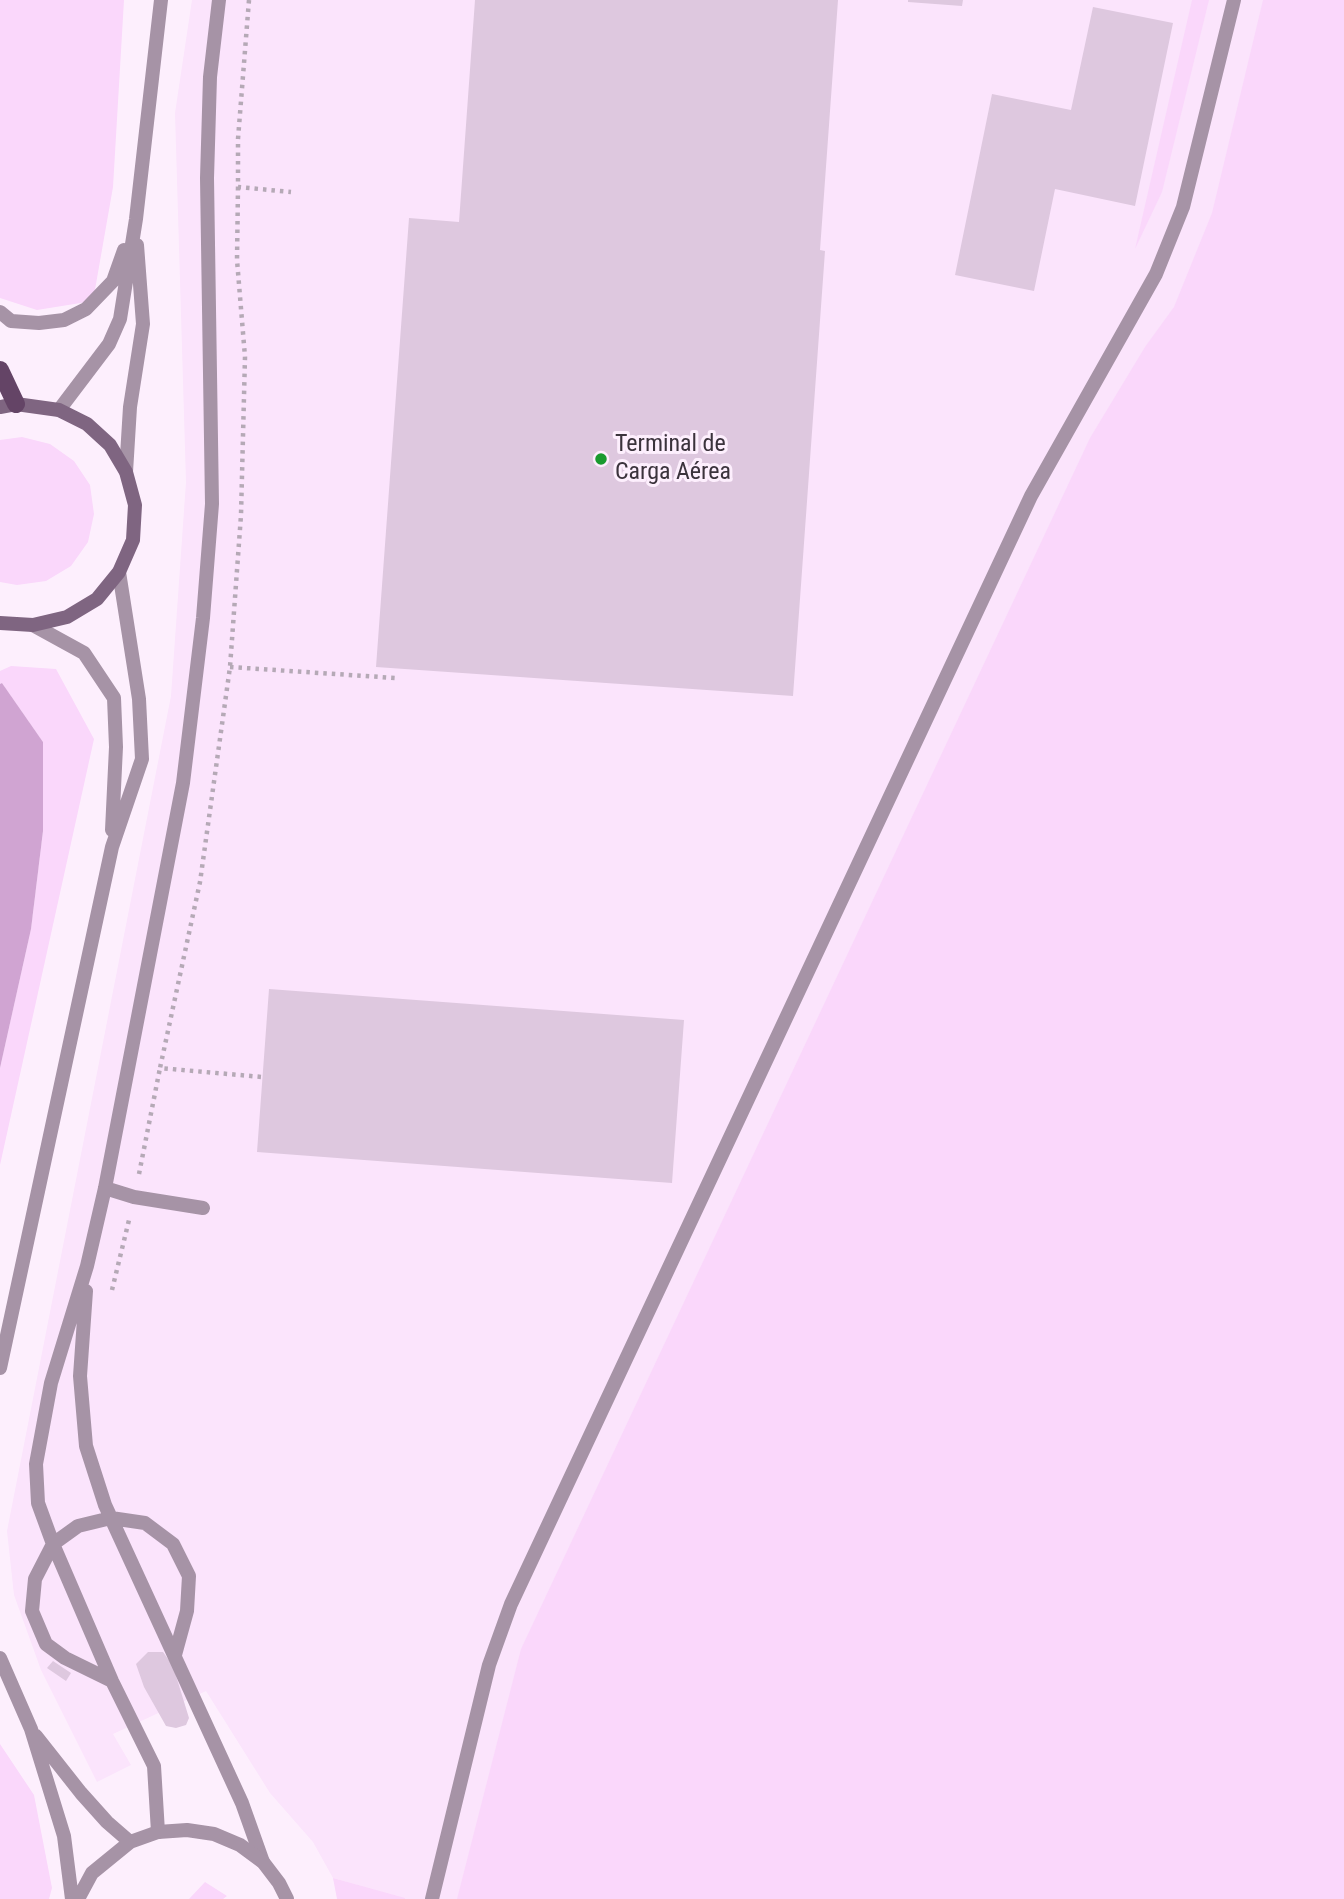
<!DOCTYPE html>
<html>
<head>
<meta charset="utf-8">
<style>
	body { margin:0 }
	canvas { display:block; background:#fdeffd }
</style>
</head>
<body>
<canvas width="1344" height="1899"></canvas>
<script>
const ctx = document.querySelector('canvas').getContext('2d');
ctx.lineJoin = 'round';
function paint(path, color) { ctx.fillStyle = color; ctx.fill(path, 'evenodd'); }
const toPath = rows => new Path2D(rows.map(r => 'M' + r).join(''));
function trace(path, color, width, dash) { ctx.strokeStyle = color; ctx.lineWidth = width; ctx.lineCap = dash ? 'butt' : 'round'; ctx.setLineDash(dash || []); ctx.stroke(path); }
function label(font, color, halo, rows, align = 'center') {
  ctx.font = font + ' "Roboto Condensed",sans-serif'; ctx.lineWidth = 6; ctx.setLineDash([]); ctx.textBaseline = 'middle'; ctx.strokeStyle = halo; ctx.fillStyle = color; for (const [text, x, y, turn = 0] of rows) {
    ctx.save(); ctx.translate(x, y); ctx.rotate((+turn || 0) * Math.PI / 180); ctx.textAlign = isNaN(turn) ? turn : align; if (halo) ctx.strokeText(text, 0, 0); ctx.fillText(text, 0, 0); ctx.restore();
  }
}
paint(toPath([
	[192,0,1344,0,1344,1899,405,1899,333,1878,313,1842,270,1793,206,1691,113,1734,131,1765,97,1782,41,1670,14,1595,7,1531,171,696,186,482,175,113]
]), '#fbe4fc');
paint(toPath([
	[0,0,124,0,113,187,93,301,37,310,0,298],
	[1192,0,1209,0,1162,192,1135,249],
	[1263,0,1344,0,1344,1899,457,1899,521,1649,1090,438,1145,347,1174,307,1212,213],
	[22,437,50,444,74,461,90,485,94,514,88,542,71,566,46,581,17,585,0,582,0,440],
	[11,666,56,669,94,739,0,1165,0,1068,31,929,43,831,43,742,2,683,0,684,0,671],
	[0,1744,34,1795,52,1888,49,1899,0,1899],
	[333,1878,405,1898,405,1899,337,1899],
	[205,1882,227,1896,223,1899,189,1899]
]), '#fad7fb');
paint(toPath([
	[2,683,43,742,43,831,31,929,0,1068,0,684]
]), '#d0a4d2');
paint(toPath([
	[475,0,838,0,820,250,825,251,793,696,376,667,409,218,459,222],
	[908,0,963,0,962,6,908,2],
	[1093,7,1173,23,1135,206,1055,189,1034,291,955,275,992,94,1071,110],
	[269,989,684,1020,672,1183,257,1152],
	[148,1652,163,1652,173,1666,189,1718,186,1725,176,1728,166,1726,144,1687,136,1664],
	[53,1661,71,1673,66,1681,47,1668]
]), '#dec8df');
trace(toPath([
	[249,0,238,139,238,187,291,192],
	[238,187,237,260,245,357,241,515,230,667,200,882,160,1068,262,1077],
	[230,667,395,678],
	[139,1174,160,1068],
	[112,1290,129,1220]
]), '#b5a9b6', 4.5, [3.5, 5]);
trace(toPath([
	[0,312,11,321,39,323,64,320,86,309,113,281,124,250],
	[59,410,109,344,120,319,136,219,161,0],
	[126,472,130,407,143,324,137,245],
	[105,1188,134,1197,203,1208],
	[86,1291,80,1376,86,1446,105,1505,242,1803,263,1862],
	[112,1681,65,1658,46,1644,32,1611,35,1579,53,1544,78,1526,111,1518,145,1523,173,1544,189,1576,187,1611,175,1655],
	[158,1832,154,1766,112,1681,53,1544,38,1503,36,1464,51,1383,87,1266,105,1188,183,783,203,618,212,504,207,178,210,77,219,0],
	[432,1899,489,1665,511,1604,1031,496,1156,274,1183,207,1234,0]
]), '#a693a6', 14);
trace(toPath([
	[33,625,84,653,114,698,116,747,112,830],
	[0,1368,112,847,142,759,139,699,119,572],
	[0,1658,31,1729,64,1836,72,1899],
	[36,1736,81,1793,107,1822,130,1842],
	[78,1899,92,1873,130,1842,158,1832,187,1830,214,1834,240,1845,263,1862,279,1883,287,1899]
]), '#a693a6', 14);
trace(toPath([
	[0,407,16,404,59,410,87,424,110,445,126,472,135,505,133,540,119,572,97,599,67,617,33,625,0,623]
]), '#7f6581', 14);
trace(toPath([
	[0,370,16,404]
]), '#644466', 18);
for (const [x, y, r, color] of [
	[601,459,7,"#199a2f"]
]) { const dot = new Path2D(); dot.arc(x, y, r, 0, 2 * Math.PI); ctx.fillStyle = color; ctx.fill(dot); trace(dot, '#fdeffd', 2.5); }
label('24px', '#3b333c', '#fdeffd', [
	["Terminal de",615,445],
	["Carga Aérea",615,473]
], 'left');
</script>
</body>
</html>
